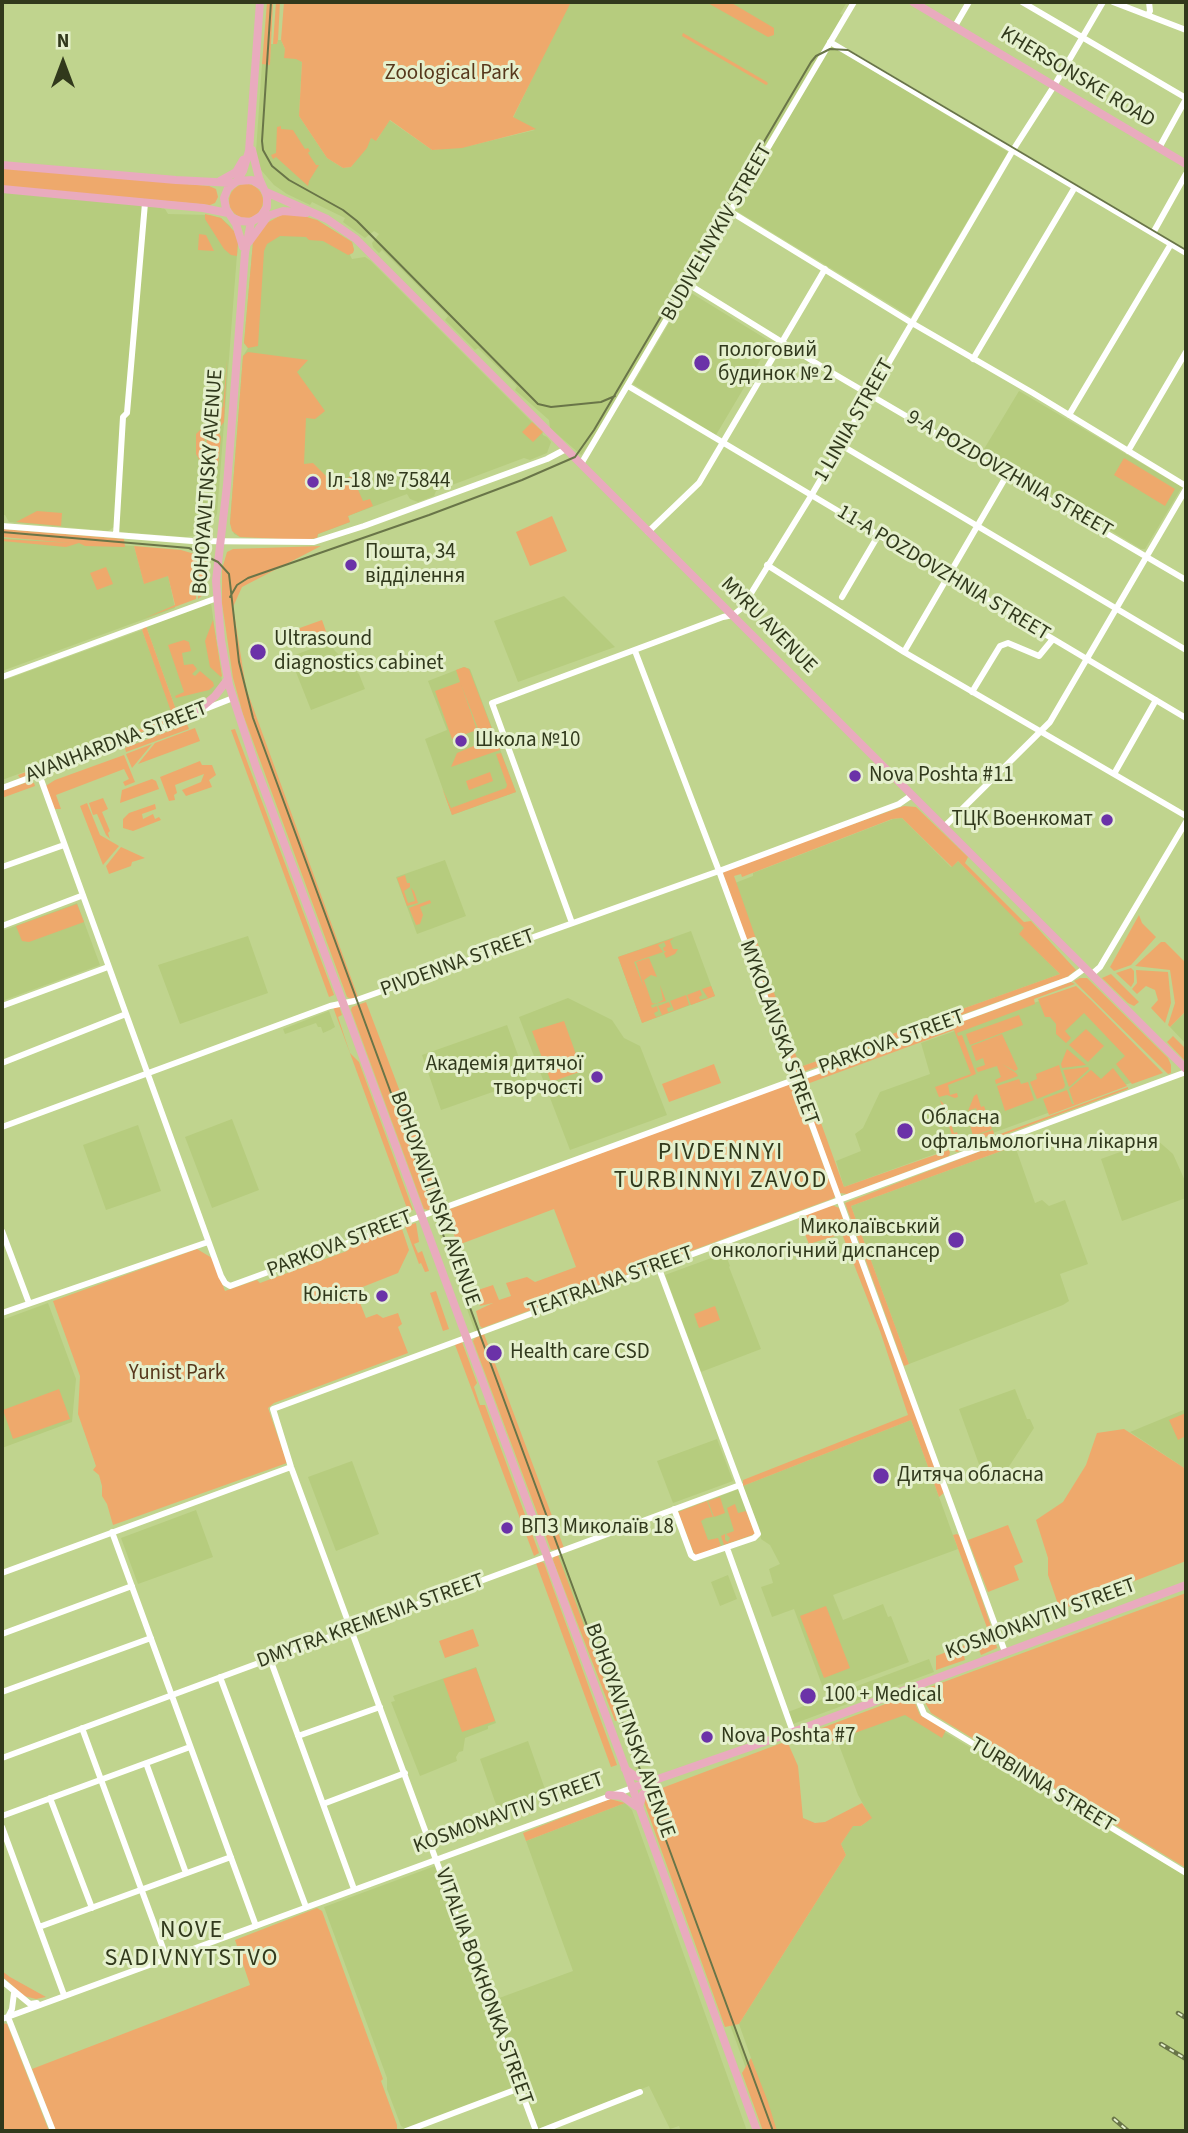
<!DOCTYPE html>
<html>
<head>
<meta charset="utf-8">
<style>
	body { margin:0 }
	#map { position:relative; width:1188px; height:2133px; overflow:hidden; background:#c0d48e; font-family:"Source Sans 3",sans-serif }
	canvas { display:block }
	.frame { position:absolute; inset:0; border:4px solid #31391c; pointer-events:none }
	.north { position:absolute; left:28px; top:28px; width:70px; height:70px; -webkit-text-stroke:5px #e5f0cd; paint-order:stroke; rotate:0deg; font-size:19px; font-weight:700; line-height:28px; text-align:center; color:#31391c }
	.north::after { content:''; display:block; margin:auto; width:24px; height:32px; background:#31391c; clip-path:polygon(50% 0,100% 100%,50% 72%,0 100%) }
</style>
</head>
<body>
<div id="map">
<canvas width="1188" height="2133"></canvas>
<div class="frame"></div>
<div class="north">N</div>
</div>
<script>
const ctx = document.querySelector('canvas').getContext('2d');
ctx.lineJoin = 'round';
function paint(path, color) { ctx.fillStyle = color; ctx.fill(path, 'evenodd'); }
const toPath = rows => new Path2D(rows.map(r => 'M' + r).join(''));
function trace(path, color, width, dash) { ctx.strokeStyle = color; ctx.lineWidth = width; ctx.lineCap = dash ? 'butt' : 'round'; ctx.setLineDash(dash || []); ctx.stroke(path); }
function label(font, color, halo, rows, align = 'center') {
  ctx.font = font + ' "Source Sans 3",sans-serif'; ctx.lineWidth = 6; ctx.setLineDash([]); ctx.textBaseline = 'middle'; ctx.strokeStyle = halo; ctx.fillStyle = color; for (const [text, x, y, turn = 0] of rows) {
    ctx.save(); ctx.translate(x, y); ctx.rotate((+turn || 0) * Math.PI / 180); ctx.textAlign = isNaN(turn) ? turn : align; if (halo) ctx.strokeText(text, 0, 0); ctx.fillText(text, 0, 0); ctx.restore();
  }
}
paint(toPath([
	[569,2,847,2,840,14,843,15,734,198,732,200,726,199,724,202,728,207,727,211,592,441,581,455,550,428,549,420,515,390,517,386,478,348,475,350,445,320,448,316,382,250,379,253,373,247,372,243,379,234,374,231,365,238,343,222,345,218,312,202,310,205,287,194,274,185,261,170,256,152,262,64,270,64,271,44,277,44,278,40,281,40,285,49,302,62,299,116,327,158,343,168,351,167,371,138,377,140,389,120,432,150,469,146,535,130,513,118],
	[831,45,1008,152,911,317,735,210],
	[2,192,152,206,165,209,168,214,210,215,221,218,230,226,238,241,217,514,210,526,198,535,186,537,121,532,114,527,108,531,9,522,5,515,2,515],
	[317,220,352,242,354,250,350,255,352,259,365,257,371,261,542,432,543,435,547,437,551,442,547,453,530,460,524,458,436,491,434,496,418,502,410,499,407,494,348,516,350,522,318,534,317,538,240,537,234,534,230,523,243,356,248,348,244,343,253,242],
	[688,291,771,342,716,435,633,384],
	[1019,391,1182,487,1145,549,1141,549,985,454,984,449],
	[2,538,134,546,144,583,168,575,175,608,2,671],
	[564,596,615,647,518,682,494,621],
	[211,603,222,681,212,695,179,718,146,626],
	[142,630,174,717,2,780,2,681],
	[329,642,335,651,359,674,365,689,311,710,290,657],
	[464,667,470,669,516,792,452,815,425,739,447,730,428,681],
	[902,818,951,867,958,861,1025,928,1020,934,1060,974,800,1067,735,883,753,876,753,873,893,819],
	[445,860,466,916,417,934,396,877],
	[77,903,100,965,2,1001,2,931],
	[691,931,715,996,642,1023,618,957],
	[248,936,268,993,180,1024,158,965],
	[1073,989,1158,1073,844,1187,836,1161,861,1151,855,1134,863,1128,880,1092,930,1074,921,1043],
	[568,998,612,1020,624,1038,640,1046,667,1115,570,1150,519,1017],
	[329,1011,335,1027,330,1030,323,1033,321,1027,318,1027,316,1023,285,1034,283,1029],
	[1184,1013,1186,1015,1186,1044,1170,1027],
	[507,1025,527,1080,441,1110,422,1055],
	[232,1119,259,1190,212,1208,185,1137],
	[138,1125,161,1191,106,1210,83,1145],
	[1156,1139,1173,1154,1186,1183,1186,1198,1122,1221,1101,1159],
	[1015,1146,1035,1203,1042,1200,1049,1206,1065,1200,1088,1264,1060,1274,1069,1301,1063,1305,909,1364,851,1206],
	[436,1213,771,2124,769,2131,432,1214],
	[725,1253,730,1266,729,1267,761,1349,701,1372,665,1275],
	[48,1303,76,1379,72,1422,2,1448,2,1320],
	[1015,1389,1027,1419,1030,1419,1034,1428,1008,1468,984,1478,959,1409],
	[1186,1409,1186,1469,1130,1432],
	[911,1420,958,1549,833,1595,843,1620,883,1604,888,1617,891,1616,909,1662,825,1693,794,1609,772,1617,761,1587,773,1583,769,1569,780,1564,770,1545,761,1539,759,1528,743,1486],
	[717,1439,733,1481,673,1503,657,1461],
	[352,1461,379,1534,336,1551,308,1477],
	[739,1489,755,1534,695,1556,677,1512],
	[196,1510,213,1557,138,1584,121,1538],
	[728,1575,737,1599,720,1606,711,1582],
	[929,1659,934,1672,793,1724,788,1712],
	[476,1667,496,1723,488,1726,488,1729,465,1738,463,1751,459,1752,456,1757,457,1761,420,1776,391,1702,395,1701,393,1696],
	[909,1711,1186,1876,1186,2131,777,2131,739,2024,846,1855,841,1844,853,1825,861,1826,871,1818,858,1795,837,1740],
	[528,1741,547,1795,499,1813,480,1759],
	[625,1803,632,1810,747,2131,681,2131,679,2126,670,2129,649,2086,538,2129,491,2001,573,1971,526,1841],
	[435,1866,516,2087,406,2129,401,2126,387,2089,387,2078,324,1907]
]), '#b6cc7e');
paint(toPath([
	[267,2,273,2,270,65,262,64],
	[276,2,280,2,278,40,277,44,273,44],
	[284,2,571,2,513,117,536,129,462,148,432,150,390,120,376,141,371,138,367,148,351,167,343,168,327,158,299,116,302,62,296,59,284,58,285,49,281,40],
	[706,2,730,2,774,28,774,35,768,37],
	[683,33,767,82,768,84,766,85,682,36],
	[281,126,281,129,293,130,305,149,308,148,310,151,308,153,316,165,319,165,309,181,308,186,276,157,273,159,271,155,276,153,277,127],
	[2,168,209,186,216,189,218,197,215,203,210,205,2,186],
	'229 201a17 17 0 1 1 34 0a17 17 0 1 1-34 0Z',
	[205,214,221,218,234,231,238,241,237,256,231,255,224,249,205,219],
	[283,214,297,214,317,220,352,242,354,250,353,253,348,255,323,241,309,240,306,237,280,236,267,244,264,251,258,346,248,348,244,343,253,242,265,224],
	[199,234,206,235,214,251,198,250],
	[248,352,308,360,297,372,325,411,315,419,306,418,304,464,313,463,334,484,352,476,363,501,370,499,373,506,348,516,350,522,318,534,317,538,303,540,240,537,232,531,230,523,243,356],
	[227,360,224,422,221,426,220,409,223,407],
	[532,422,543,432,533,442,522,432],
	[201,429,205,429,204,463,200,461,196,454,196,434],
	[207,430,219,433,221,437,218,466,206,462],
	[1124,458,1175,489,1165,506,1114,475],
	[37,511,62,513,61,526,16,522],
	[552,516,567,551,530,566,516,532],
	[2,529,124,539,125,547,85,546,79,543,66,547,2,541,2,539,70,543,2,537],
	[134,546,181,550,198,555,196,599,145,618,175,605,168,576,144,584],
	[321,546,242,587,233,607,246,688,358,997,351,999,347,997,243,714,233,678,222,603,222,569,227,552,233,549],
	[200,556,207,562,204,594,198,599],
	[106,567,113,584,97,590,90,573],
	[213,620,222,676,221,677,210,667,205,641],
	[322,620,328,637,304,647,297,629],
	[146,626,179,718,20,778,18,775,173,717,142,630],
	[184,640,189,642,191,651,182,653,184,665,193,664,197,669,192,674,195,676,200,671,213,682,214,686,209,690,176,698,175,696,184,692,168,645],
	[464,667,469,669,500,750,451,767,457,753,483,742,461,684,477,730,452,739,435,691,460,682,456,670],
	[187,724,189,729,126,752,125,748],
	[195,728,200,741,138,764,155,743],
	[235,729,334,995,329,997,231,730],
	[152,744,132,768,126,754],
	[501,753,516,792,452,815,442,788,451,808,506,788,507,785,496,754],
	[124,755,135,782,125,786,123,782,129,779,124,769,56,795,61,809,55,809,44,787,55,780],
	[200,761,202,765,212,765,216,775,209,780,212,787,186,796,182,790,201,782,204,774,175,785,177,793,174,795,175,800,169,801,160,777],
	[490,772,493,781,469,790,466,781],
	[152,779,156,781,159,789,120,803,122,790],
	[28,782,34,783,35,786,2,798,2,791],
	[103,798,108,809,102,812,110,831,108,833,110,839,106,835,97,814,93,815,89,803],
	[87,803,100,835,119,846,103,865,80,806],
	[155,804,156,809,142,814,143,819,153,814,155,819,159,817,161,820,133,831,123,828,123,819,129,813],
	[904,806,916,807,968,857,965,863,1024,922,1031,921,1076,970,1067,977,797,1074,756,964,757,959,762,958,800,1067,1060,974,1019,934,1024,928,958,861,952,867,902,818,892,819,742,877,741,874,734,876,761,953,752,954,723,874,724,870],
	[121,847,145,858,132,862,131,866,109,874,106,866],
	[405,875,407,883,410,883,410,887,404,891,408,903,415,901,411,888,414,891,418,903,407,906,397,878],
	[430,900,431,903,420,907,423,915,420,924,416,925,409,908],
	[77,904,84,922,29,942,22,941,16,926],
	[1139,915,1142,923,1156,937,1131,965,1114,971,1110,967],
	[674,938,670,941,673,949,678,949,675,954,666,958,664,953,666,951,664,951,663,948,666,946,664,942,658,945,663,952,634,962,644,988,636,962,649,958,657,977,651,975,644,980,652,1003,656,1004,663,1000,660,985,666,1001,651,1005,652,1008,657,1006,658,1011,654,1013,656,1017,662,1015,658,1006,669,1002,671,1007,667,1008,668,1012,674,1010,670,1001,686,995,689,1005,642,1023,618,957],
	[1161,942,1165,942,1186,963,1186,1015,1184,1013,1170,1027,1168,1025,1175,1003,1170,970,1135,966],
	[1131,968,1134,971,1134,982,1131,987,1116,973],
	[1136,970,1168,972,1171,1003,1165,1023,1151,1008,1158,1000,1155,990,1146,986,1137,994,1132,989,1137,983],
	[1111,974,1139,1002,1134,1006,1128,1003,1102,978],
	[1080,978,1087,978,1168,1058,1171,1065,1171,1073,1168,1074,1074,981],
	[1071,982,1075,984,1034,999,1035,1004,957,1033,958,1036,962,1035,976,1074,948,1085,950,1095,957,1093,958,1097,955,1098,947,1095,939,1097,935,1087,971,1074,954,1030,807,1084,844,1187,949,1150,950,1153,949,1156,847,1194,840,1193,801,1088,803,1080],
	[711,986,715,996,691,1005,687,995,700,990,702,995,699,997,700,1000,708,998,702,989],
	[1076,986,1091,1000,1163,1073,1132,1084,1116,1064,1125,1056,1084,1013,1065,1031,1071,1038,1066,1043,1056,1034,1056,1024,1050,1017,1045,1017,1038,999],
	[366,1002,443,1205,428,1210,424,1209,351,1010,352,1007],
	[339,1006,342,1015,338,1017,350,1053,359,1062,413,1210,408,1211,333,1007],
	[1019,1015,1023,1025,970,1045,966,1034],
	[564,1021,582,1071,551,1082,532,1031],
	[1086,1029,1104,1046,1088,1062,1069,1045],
	[1002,1034,1018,1069,1015,1071,1002,1064,1016,1073,1018,1076,996,1084,995,1080,1001,1077,997,1066,978,1072,976,1068,985,1065,983,1058,976,1061,971,1046],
	[1173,1036,1186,1049,1186,1062,1167,1042],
	[1067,1049,1086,1065,1062,1068,1061,1064],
	[714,1064,721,1083,669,1102,662,1084],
	[1059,1065,1065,1085,1064,1088,1037,1099,1030,1082,1037,1079,1036,1074],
	[1088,1067,1089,1069,1069,1087,1063,1070],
	[1113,1068,1127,1086,1049,1115,1043,1099,1067,1090,1072,1104,1074,1104,1069,1089,1076,1083,1091,1070,1101,1079],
	[1019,1079,1021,1084,1028,1082,1034,1100,1005,1111,997,1086],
	[790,1083,793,1084,835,1196,834,1198,482,1328,480,1326,476,1311,493,1303,480,1306,475,1291,493,1285,499,1300,511,1296,506,1283,527,1277,535,1282,576,1267,554,1209,458,1245,445,1211],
	[1128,1087,1128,1089,957,1152,954,1151],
	[977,1094,981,1107,984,1106,989,1120,981,1120,976,1108,968,1111,974,1096],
	[940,1100,945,1105,954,1133,957,1132,960,1141,993,1130,994,1134,956,1147],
	[989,1121,992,1129,973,1136,970,1125],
	[1012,1139,1015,1146,851,1206,909,1364,904,1366,845,1203],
	[832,1205,839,1208,945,1492,939,1497,911,1420,743,1486,743,1480,908,1415,880,1331,842,1234,809,1244,798,1218],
	[416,1223,419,1242,414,1244,418,1253,422,1251,429,1271,425,1272,421,1263,419,1264,405,1226],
	[401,1226,409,1250,398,1273,355,1290,366,1318,377,1314,383,1318,398,1313,402,1324,398,1327,408,1353,274,1403,268,1408,287,1463,113,1525,107,1504,102,1496,102,1486,99,1475,93,1470,96,1466,78,1414,80,1376,53,1301,197,1249,212,1258,225,1291,257,1280,260,1283,347,1251,350,1245],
	[436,1291,449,1329,443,1331,430,1293],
	[715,1306,720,1320,699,1328,694,1314],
	[484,1334,564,1548,551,1550,473,1341,475,1338],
	[454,1342,462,1342,477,1383,474,1387,480,1405,485,1405,539,1553,534,1556],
	[59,1389,70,1419,13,1439,3,1410],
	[1186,1413,1186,1436,1178,1440,1169,1420],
	[1124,1429,1186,1469,1186,1561,1060,1610,1048,1575,1048,1558,1036,1520,1063,1502,1086,1465,1097,1433],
	[720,1497,725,1513,714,1517,708,1501],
	[707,1501,713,1517,706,1518,701,1521,704,1529,708,1540,718,1538,721,1546,695,1556,678,1512],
	[735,1504,738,1513,746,1511,755,1534,724,1545,721,1536,725,1534,725,1540,728,1542,730,1538,726,1534,734,1531,727,1508],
	[1008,1525,1023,1562,1014,1566,1019,1580,988,1592,968,1540],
	[957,1534,960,1536,993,1632,989,1633,953,1535],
	[558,1555,619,1720,615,1721,553,1560,554,1556],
	[542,1562,544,1563,617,1765,611,1767,536,1563],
	[1186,1593,1186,1868,931,1713,921,1695,922,1690],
	[826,1606,850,1668,824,1678,800,1616],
	[473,1629,479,1646,445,1658,439,1641],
	[994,1634,997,1648,981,1655,978,1647,963,1652,965,1660,936,1670,936,1656],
	[476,1668,495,1721,462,1732,443,1679],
	[904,1697,914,1701,920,1715,946,1730,942,1738,905,1715,824,1744,819,1729],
	[787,1741,798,1766,803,1818,815,1823,825,1822,862,1803,872,1818,861,1826,853,1826,841,1844,846,1855,739,2024,725,2027,644,1802,646,1797,654,1791],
	[610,1799,625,1803,526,1841,523,1833],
	[317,1908,322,1911,383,2079,381,2081,397,2125,397,2131,56,2131,32,2069,250,1985,235,1940],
	[2,1971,10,1977,46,1997,36,1999,24,1996,2,1976],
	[2,2023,7,2024,49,2131,2,2131],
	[751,2058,768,2102,777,2131,763,2131,742,2073]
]), '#eea96c');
trace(toPath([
	[1022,2,1186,98],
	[1113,2,1186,30],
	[1148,15,1150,11,1149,2],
	[955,26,969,2],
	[830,42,1186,253],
	[1159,148,1186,99],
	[731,212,912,323,1033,393,1186,486],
	[1153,233,1186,174],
	[688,284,824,368,1186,580],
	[973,359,1075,187],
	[628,386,1186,718],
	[1069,415,1171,244],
	[841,445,1186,650],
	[1128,451,1186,352],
	[581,464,854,2],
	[2,526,192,541,314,542,364,526,547,459,566,449],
	[648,532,699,483,825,269],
	[116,535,123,417,127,413,145,203],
	[767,565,904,652,1186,816],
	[842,597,879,534],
	[635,651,719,871,1005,1652],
	[904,652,1007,475],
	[2,677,217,598],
	[972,692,1000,646,1008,643,1039,656,1053,639],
	[39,774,221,1276,225,1283,230,1286,1070,979,1085,968],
	[1114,774,1156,700],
	[2,788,175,724,195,713,233,698],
	[944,827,1050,722,1186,489],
	[2,867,64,845],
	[572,923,492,703,723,617,733,615,742,608,811,496,1013,150,1054,86,1103,2],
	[2,926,81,896],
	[1092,974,1100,967,1186,822],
	[2,1006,108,967],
	[2,1063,126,1014],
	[2,1127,330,1006,354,1001,719,871,899,804,912,795],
	[2,1231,29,1303],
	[658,1266,758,1534,754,1538,695,1558,691,1555,674,1509],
	[2,1313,208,1242],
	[112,1532,256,1926],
	[727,1548,793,1732],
	[2,1573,291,1467],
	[2,1634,132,1586],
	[270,1659,354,1889],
	[220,1677,306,1907],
	[913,1687,924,1714,1186,1873],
	[2,1692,151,1638],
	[82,1728,167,1959],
	[298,1736,380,1707],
	[2,1758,740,1485],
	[146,1763,186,1873],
	[50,1798,92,1908],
	[323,1804,405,1773],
	[2,1816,190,1747],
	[2,1827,64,1995],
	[39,1927,231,1857],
	[2,1981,30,2004,37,2003],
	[14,1993,12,2009,8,2017,53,2131],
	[2,2019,632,1788],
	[406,2131,520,2088],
	[536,2131,291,1467,273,1409,1186,1072],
	[541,2131,640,2092]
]), '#fff', 6);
trace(toPath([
	[913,2,1186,164],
	[2,165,176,180,234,183],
	[220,181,236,172,243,160],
	[237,181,252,180,262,186],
	[2,189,203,208,228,213],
	[266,192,327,219,356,239,1186,1069],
	[233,218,240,221,251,222,261,216,267,207,267,196,259,178,252,150],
	[261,218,283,211,306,213],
	[251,222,245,253,227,485,216,581,221,640,229,685,256,767,623,1762,757,2131],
	[249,242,268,216],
	[243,247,236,224,226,209,224,198,228,188,237,181,243,171,249,151,260,2],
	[195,713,215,696,228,679],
	[625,1769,635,1776,651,1781],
	[632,1788,793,1732,1186,1585],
	[609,1795,622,1796,636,1806],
	[639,1807,643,1794,654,1783]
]), '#e9abbe', 8);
trace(toPath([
	[271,2,262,141,263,150,272,166,289,180,343,210,357,221,538,404,551,407,601,402,615,396],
	[2,532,189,548,218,562,229,574,239,662,253,718,773,2131],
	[230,597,237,585,248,578,429,515,522,480,575,457,594,430,811,62,816,56,830,49,848,50,1186,250]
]), '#697548', 2);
const rail = toPath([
	[1178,2013,1186,2018],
	[1161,2044,1186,2059],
	[1114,2119,1128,2131]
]);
trace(rail, '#697548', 4.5);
trace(rail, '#e5f0cd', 2, [5]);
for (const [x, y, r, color] of [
	[702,363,9,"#6b32a8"],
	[313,482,7,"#6b32a8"],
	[351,565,7,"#6b32a8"],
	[258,652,9,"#6b32a8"],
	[461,741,7,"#6b32a8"],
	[855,776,7,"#6b32a8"],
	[1107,820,7,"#6b32a8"],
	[597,1077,7,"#6b32a8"],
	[905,1131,9,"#6b32a8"],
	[956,1240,9,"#6b32a8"],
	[382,1296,7,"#6b32a8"],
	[494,1353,9,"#6b32a8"],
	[881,1476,9,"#6b32a8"],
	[507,1528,7,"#6b32a8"],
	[808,1696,9,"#6b32a8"],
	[707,1737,7,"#6b32a8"]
]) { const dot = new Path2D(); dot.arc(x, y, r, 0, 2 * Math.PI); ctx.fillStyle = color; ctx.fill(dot); trace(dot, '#e5f0cd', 2.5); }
label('21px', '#57381c', '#e5f0cd', [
	["Zoological Park",452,74],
	["Yunist Park",177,1374]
]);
label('21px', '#31391c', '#e5f0cd', [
	["KHERSONSKE ROAD",1077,78,31],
	["BUDIVELNYKIV STREET",718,233,-60],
	["1 LINIIA STREET",855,421,-60],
	["9-A POZDOVZHNIA STREET",1009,475,30],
	["BOHOYAVLTNSKY AVENUE",209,482,-86],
	["11-A POZDOVZHNIA STREET",943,574,31],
	["MYRU AVENUE",768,626,45],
	["AVANHARDNA STREET",117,743,-21],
	["PIVDENNA STREET",458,964,-20],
	["MYKOLAIVSKA STREET",778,1033,70],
	["PARKOVA STREET",892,1043,-20],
	["BOHOYAVLTNSKY AVENUE",434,1199,70],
	["PARKOVA STREET",340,1245,-21],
	["TEATRALNA STREET",611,1283,-20],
	["KOSMONAVTIV STREET",1041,1620,-20],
	["DMYTRA KREMENIA STREET",371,1622,-20],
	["BOHOYAVLTNSKY AVENUE",629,1731,70],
	["TURBINNA STREET",1042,1786,31],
	["KOSMONAVTIV STREET",509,1814,-20],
	["VITALIIA BOKHONKA STREET",483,1987,70]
]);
label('21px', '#31391c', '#e5f0cd', [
	["пологовий",718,351],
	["будинок № 2",718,375],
	["Іл-18 № 75844",327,482],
	["Пошта, 34",365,553],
	["відділення",365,577],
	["Ultrasound",274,640],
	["diagnostics cabinet",274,664],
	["Школа №10",475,741],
	["Nova Poshta #11",869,776],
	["ТЦК Военкомат",1093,820,"right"],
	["Академія дитячої",583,1065,"right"],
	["творчості",583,1089,"right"],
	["Обласна",921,1119],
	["офтальмологічна лікарня",921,1143],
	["Миколаївський",940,1228,"right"],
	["онкологічний диспансер",940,1252,"right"],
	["Юність",368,1296,"right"],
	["Health care CSD",510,1353],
	["Дитяча обласна",897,1476],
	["ВПЗ Миколаїв 18",521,1528],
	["100 + Medical",824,1696],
	["Nova Poshta #7",721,1737]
], 'left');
ctx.letterSpacing = '2px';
label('24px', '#31391c', '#e5f0cd', [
	["PIVDENNYI",721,1154],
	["TURBINNYI ZAVOD",721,1182],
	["NOVE",192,1932],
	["SADIVNYTSTVO",192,1960]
]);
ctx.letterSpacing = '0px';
</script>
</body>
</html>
